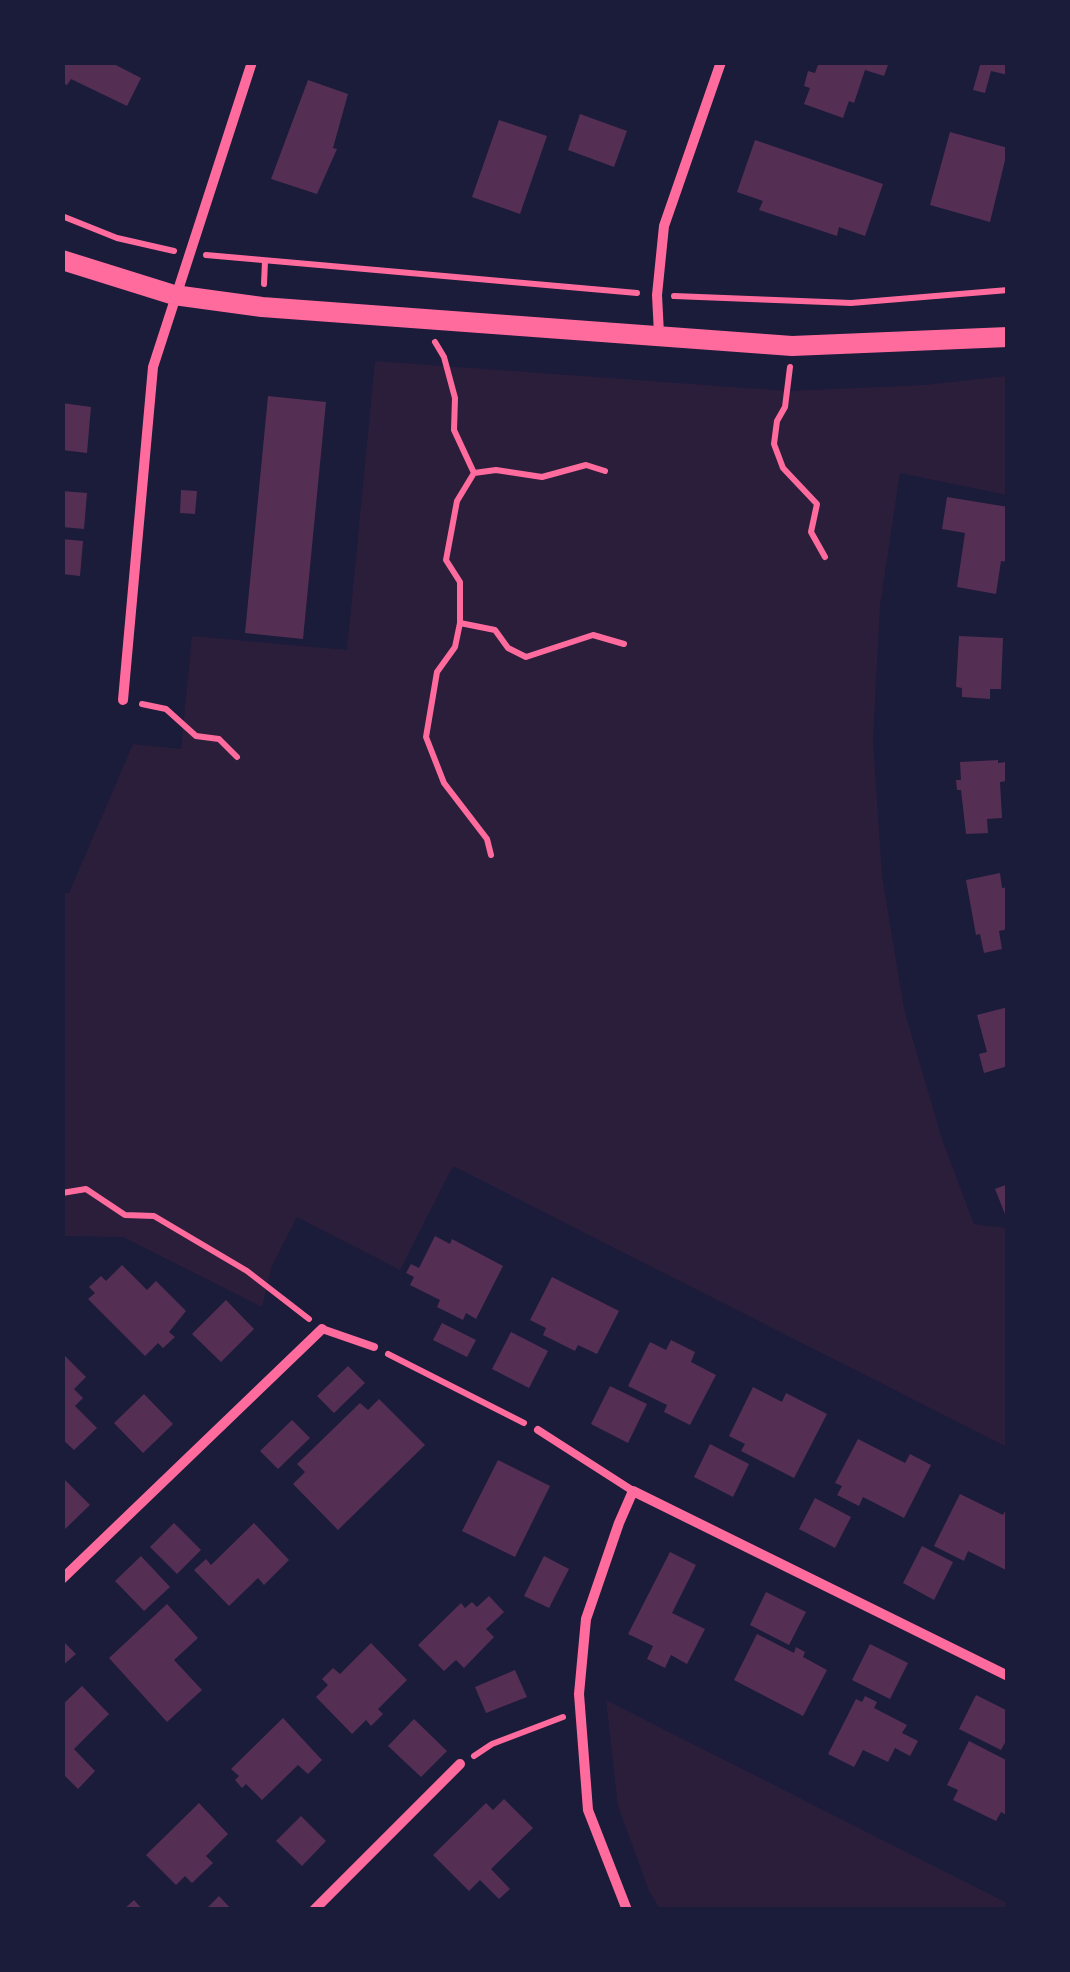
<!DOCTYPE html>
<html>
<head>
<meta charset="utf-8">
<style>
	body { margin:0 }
	#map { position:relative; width:1070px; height:1972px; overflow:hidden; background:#1b1b3a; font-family:"Sofia Sans Condensed",sans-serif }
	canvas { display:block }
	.frame { position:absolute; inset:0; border:65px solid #1b1b3a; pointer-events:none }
</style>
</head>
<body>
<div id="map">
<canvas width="1070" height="1972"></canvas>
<div class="frame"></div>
</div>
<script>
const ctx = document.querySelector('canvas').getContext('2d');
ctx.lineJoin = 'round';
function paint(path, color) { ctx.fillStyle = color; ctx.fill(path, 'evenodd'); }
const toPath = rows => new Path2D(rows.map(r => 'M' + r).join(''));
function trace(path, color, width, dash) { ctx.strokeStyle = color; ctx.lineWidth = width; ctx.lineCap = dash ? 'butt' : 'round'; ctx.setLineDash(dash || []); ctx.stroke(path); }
paint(toPath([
	[375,361,788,391,924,385,1007,376,1007,495,900,473,880,606,873,741,882,876,904,1009,942,1139,974,1224,1007,1228,1007,1447,453,1166,400,1270,297,1217,271,1268,262,1307,123,1237,63,1236,63,893,69,893,133,744,181,749,192,636,347,650],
	[606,1700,1007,1903,1007,1909,660,1909,649,1891,618,1806]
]), '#2a1e3b');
paint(toPath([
	[62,62,110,62,141,78,127,106,71,79,67,85,62,83],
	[819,62,889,62,884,76,865,70,854,103,849,101,843,118,804,104,810,88,804,86,808,71,815,73],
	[981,62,1008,62,1008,75,991,71,985,93,973,90],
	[308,80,348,94,333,148,337,149,317,194,271,179],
	[580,114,627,131,614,167,568,150],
	[499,120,547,136,520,214,472,197],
	[950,132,1008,148,990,222,930,205],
	[755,140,883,184,865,236,839,227,837,236,759,210,763,201,737,192],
	[268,396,326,402,303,639,245,633],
	[62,403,91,407,87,453,62,450],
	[181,490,197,491,195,514,180,513],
	[62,491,87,493,84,529,62,527],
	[947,497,1008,507,1008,562,1001,561,996,594,957,587,965,533,942,529],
	[62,539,83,541,80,576,62,574],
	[959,636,1003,638,1001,689,990,689,990,699,962,697,962,688,956,687],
	[998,760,998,763,1006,762,1007,781,1000,782,1002,818,987,819,988,833,966,834,961,790,957,790,956,780,961,780,960,762],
	[1000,873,1002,888,1008,887,1008,929,999,931,1002,949,984,953,980,934,976,935,966,880],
	[1008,1007,1008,1066,984,1073,979,1054,987,1052,977,1015],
	[1008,1184,1008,1219,1007,1219,995,1189],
	[435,1236,450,1244,452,1239,503,1266,476,1319,466,1313,463,1320,437,1307,440,1300,410,1285,414,1277,406,1273,411,1264,419,1268],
	[122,1265,147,1290,156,1281,186,1311,169,1332,175,1337,163,1348,158,1343,145,1356,88,1299,95,1293,89,1287,101,1276,106,1281],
	[552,1277,619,1311,597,1354,578,1345,575,1351,543,1335,546,1328,530,1320],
	[226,1300,254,1329,221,1362,192,1334],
	[442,1323,476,1340,467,1357,433,1340],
	[511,1332,548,1351,529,1388,492,1369],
	[671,1340,695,1352,691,1362,716,1375,690,1425,664,1412,667,1405,628,1386,650,1342,666,1350],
	[62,1353,86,1377,74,1389,83,1398,75,1406,97,1428,74,1450,62,1439],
	[348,1366,365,1383,334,1413,317,1396],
	[610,1386,647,1404,628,1443,591,1424],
	[753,1387,782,1402,786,1393,827,1414,794,1478,741,1451,745,1444,729,1436],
	[144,1394,173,1424,143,1453,114,1423],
	[379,1399,425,1445,338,1530,293,1484,305,1472,297,1464,360,1403,368,1410],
	[292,1420,310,1438,278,1469,260,1451],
	[858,1439,905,1463,910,1454,931,1465,904,1518,863,1497,859,1506,837,1495,842,1486,835,1483],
	[710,1444,749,1464,733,1497,694,1477],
	[498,1460,550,1486,515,1557,462,1531],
	[62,1477,90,1505,62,1532],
	[960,1494,1003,1515,1008,1505,1008,1571,968,1551,964,1561,934,1546],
	[815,1498,851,1517,835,1548,799,1529],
	[174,1523,201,1550,177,1574,150,1547],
	[254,1523,289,1560,264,1585,258,1578,229,1606,194,1570,206,1559,211,1565],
	[922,1546,953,1562,934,1600,903,1583],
	[670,1552,696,1565,672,1613,705,1629,687,1664,671,1655,665,1668,647,1659,653,1646,628,1634],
	[141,1556,170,1587,144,1611,115,1581],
	[544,1556,569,1569,549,1608,524,1596],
	[766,1592,806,1612,789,1645,750,1625],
	[489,1596,504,1612,486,1629,494,1637,464,1668,456,1660,444,1671,418,1645,461,1603,465,1608,472,1602,477,1607],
	[167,1604,198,1638,174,1660,202,1690,167,1722,109,1658],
	[757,1634,794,1653,796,1647,805,1652,803,1657,827,1670,803,1716,734,1680],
	[62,1640,76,1654,62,1666],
	[371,1643,407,1680,378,1709,383,1714,371,1726,366,1720,352,1734,316,1697,328,1685,322,1679,333,1668,340,1674],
	[870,1644,908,1663,890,1699,852,1680],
	[515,1670,527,1697,486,1713,475,1687],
	[82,1686,109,1714,74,1749,95,1771,78,1789,62,1773,62,1705],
	[976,1695,1008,1711,1008,1737,1001,1750,959,1729],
	[865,1696,877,1702,874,1708,907,1725,902,1733,918,1741,910,1756,895,1748,888,1762,863,1750,854,1767,828,1754,856,1699,862,1702],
	[283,1718,322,1760,308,1774,298,1765,262,1800,246,1784,242,1788,235,1780,239,1776,231,1769],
	[414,1719,447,1751,421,1777,388,1746],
	[969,1741,1008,1761,1008,1816,1001,1812,996,1821,953,1800,958,1790,947,1785],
	[504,1799,533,1828,491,1869,510,1889,499,1899,480,1880,469,1891,433,1855,486,1803,493,1810],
	[199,1803,228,1834,206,1856,213,1863,192,1883,185,1876,176,1885,146,1855],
	[301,1816,326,1841,302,1866,276,1841],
	[219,1896,232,1910,205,1910],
	[134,1900,143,1910,123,1910]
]), '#542f53');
trace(toPath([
	[62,216,117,238,174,251],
	[206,255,637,293],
	[264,284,265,261],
	[674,296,851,303,1008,290],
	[435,342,444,357,455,398,454,430,474,473],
	[790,367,785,407,777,421,774,444,783,468,817,504,811,532,825,557],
	[474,473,457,501,446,560,460,582,460,623,455,647,437,672,426,737,444,783,487,839,491,855],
	[474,473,496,470,542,477,586,465,605,471],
	[460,623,495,630,508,648,526,657,593,635,624,644],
	[142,704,166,709,196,736,219,739,237,757],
	[62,1193,86,1189,125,1215,154,1216,247,1271,309,1319],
	[388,1354,524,1423],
	[474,1756,492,1744,563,1717]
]), '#ff6b9d', 6);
trace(toPath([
	[322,1329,374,1347],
	[538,1430,633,1491]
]), '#ff6b9d', 8);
trace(toPath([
	[659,334,657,295,664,226,721,62],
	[123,700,153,367,252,62],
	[62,1579,322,1329],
	[314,1910,460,1764],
	[627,1910,588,1810,579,1694,586,1619,619,1523,633,1491,1008,1676]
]), '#ff6b9d', 10);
trace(toPath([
	[62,260,174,295,262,307,792,346,1008,337]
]), '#ff6b9d', 20);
</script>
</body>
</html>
